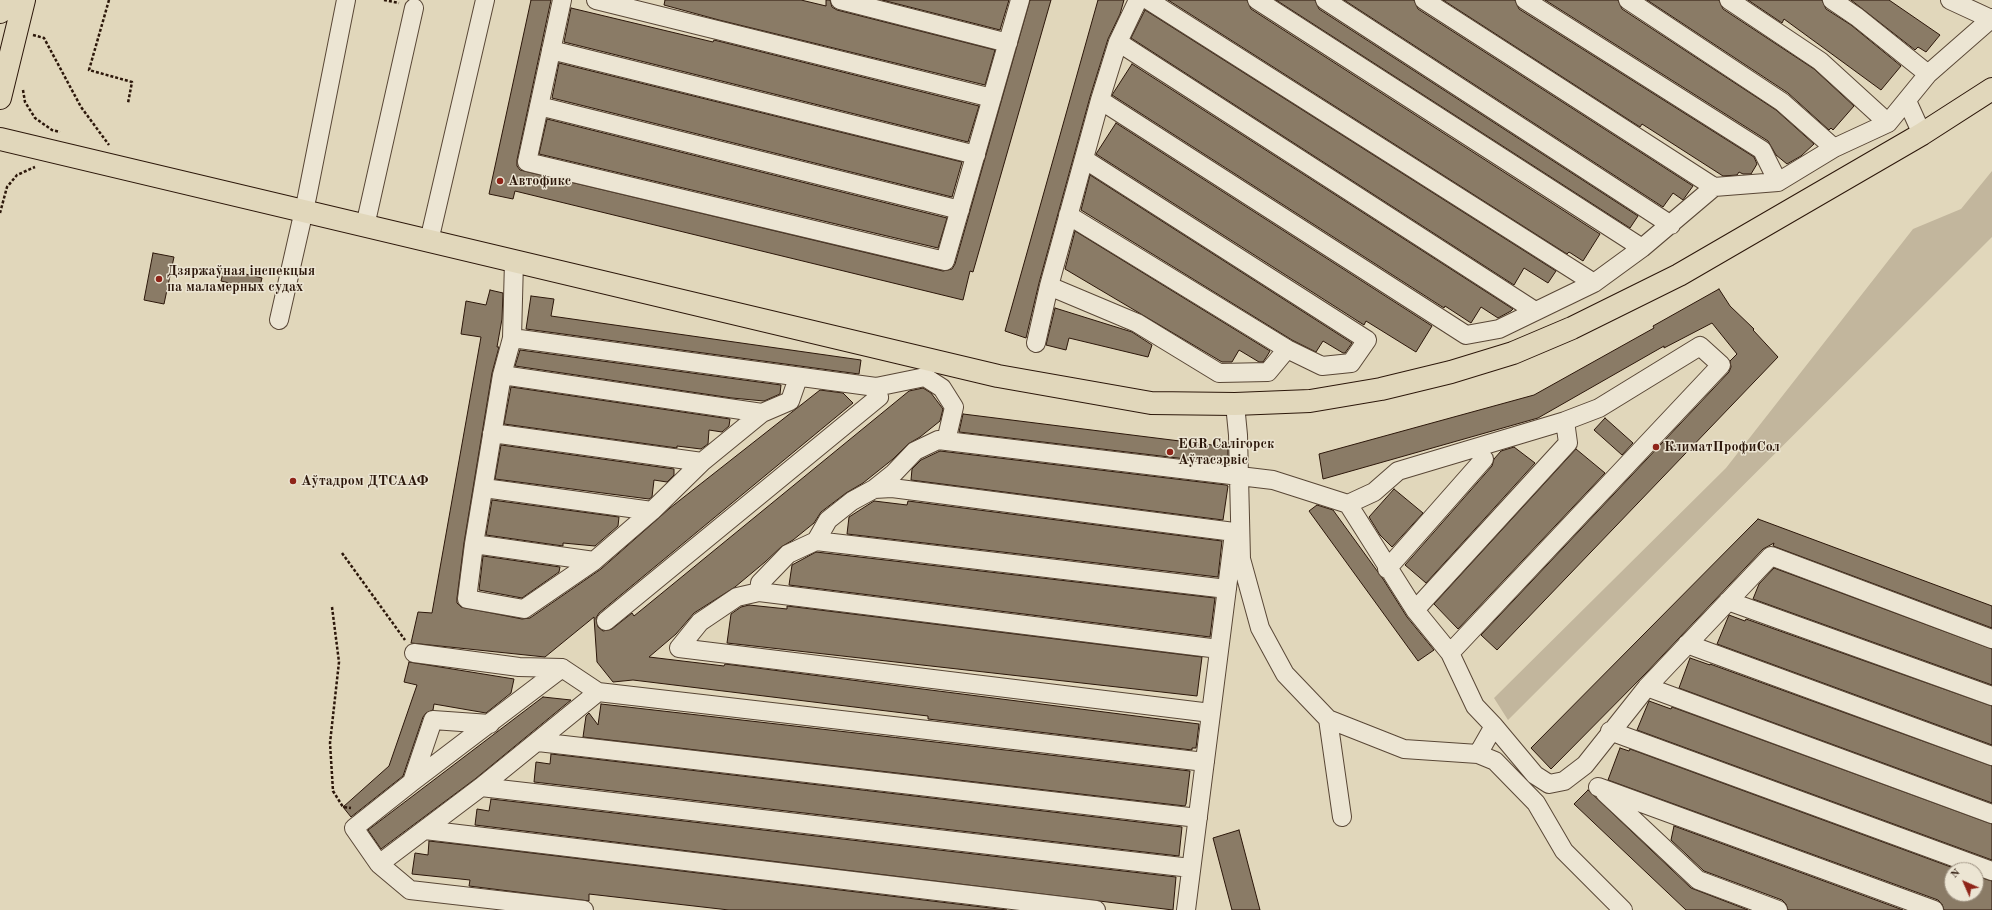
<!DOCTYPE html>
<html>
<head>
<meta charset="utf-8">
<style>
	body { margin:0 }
	#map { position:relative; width:1992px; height:910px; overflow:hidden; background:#e1d7bb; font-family:"Old Standard TT",serif }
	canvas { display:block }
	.north { position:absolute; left:1944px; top:862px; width:40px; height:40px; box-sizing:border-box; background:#ece5d3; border:1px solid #9f9383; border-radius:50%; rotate:315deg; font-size:11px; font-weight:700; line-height:16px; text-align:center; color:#2c170a }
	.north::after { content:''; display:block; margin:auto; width:14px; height:18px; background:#8f2418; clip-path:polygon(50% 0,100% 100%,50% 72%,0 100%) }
</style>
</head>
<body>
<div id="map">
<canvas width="1992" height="910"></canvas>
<div class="north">N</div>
</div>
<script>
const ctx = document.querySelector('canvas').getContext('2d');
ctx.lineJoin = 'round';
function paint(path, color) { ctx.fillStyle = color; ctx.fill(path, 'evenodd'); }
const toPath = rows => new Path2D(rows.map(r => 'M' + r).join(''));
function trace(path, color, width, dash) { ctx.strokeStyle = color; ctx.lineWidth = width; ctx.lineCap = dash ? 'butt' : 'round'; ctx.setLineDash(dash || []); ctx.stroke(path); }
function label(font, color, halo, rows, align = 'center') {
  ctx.font = font + ' "Old Standard TT",serif'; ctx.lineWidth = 3; ctx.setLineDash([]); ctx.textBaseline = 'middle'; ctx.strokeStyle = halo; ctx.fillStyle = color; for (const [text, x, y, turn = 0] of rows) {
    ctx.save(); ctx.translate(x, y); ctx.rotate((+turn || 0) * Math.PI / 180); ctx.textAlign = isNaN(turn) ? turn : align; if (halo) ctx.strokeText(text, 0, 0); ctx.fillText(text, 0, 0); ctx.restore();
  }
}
paint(toPath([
	[1992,171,1992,237,1508,720,1494,698,1726,468,1913,229,1961,209]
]), '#c2b69d');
const building = toPath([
	[531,0,551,0,517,160,517,166,520,170,943,271,952,269,955,264,1030,0,1051,0,973,272,970,271,963,300,515,191,513,199,489,194,531,0],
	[665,0,801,0,826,6,826,0,830,0,832,7,837,10,995,50,985,85,719,20,664,5,665,0],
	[882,0,1009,0,1000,30,882,0],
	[1098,0,1124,0,1120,14,1108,39,1090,97,1039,283,1026,338,1005,331,1098,0],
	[1168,0,1247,0,1251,9,1600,234,1583,261,1569,252,1567,254,1168,0],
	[1276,0,1315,0,1319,9,1638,216,1630,228,1276,0],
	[1344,0,1414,0,1418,9,1693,186,1683,200,1673,193,1663,207,1344,0],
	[1443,0,1515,0,1519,9,1754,157,1757,164,1751,174,1743,174,1739,172,1737,175,1723,176,1642,124,1640,127,1443,0],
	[1545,0,1618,0,1622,9,1776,110,1814,144,1801,156,1787,164,1776,155,1768,141,1545,0],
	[1647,0,1719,0,1723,9,1814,69,1854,106,1833,130,1831,128,1829,130,1788,93,1647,0],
	[1748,0,1822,0,1826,9,1851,25,1901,66,1881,90,1784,19,1782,23,1748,0],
	[1851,0,1889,0,1940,35,1926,52,1918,47,1915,50,1851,0],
	[571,8,713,42,714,40,979,106,968,142,564,42,571,8],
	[1145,10,1556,271,1548,283,1524,268,1514,285,1131,38,1145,10],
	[559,63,962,162,952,197,552,98,559,63],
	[1132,64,1513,309,1511,311,1498,318,1481,307,1471,323,1445,306,1444,308,1112,95,1132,64],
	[547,119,947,218,938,248,539,154,547,119],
	[1116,123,1432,326,1416,352,1366,321,1364,325,1096,154,1116,123],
	[1090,175,1352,343,1345,353,1343,353,1323,341,1316,352,1292,340,1081,210,1090,175],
	[1075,231,1270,351,1267,356,1263,362,1259,362,1239,350,1232,362,1222,362,1065,269,1075,231],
	[153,253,174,257,164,304,144,300,153,253],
	[224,269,262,278,259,290,221,281,224,269],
	[1719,289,1730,306,1754,329,1753,330,1778,357,1497,650,1481,635,1729,372,1731,367,1730,361,1737,354,1712,323,1664,348,1664,346,1538,418,1323,479,1319,454,1534,395,1654,328,1653,326,1719,289],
	[490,290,503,293,502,319,497,347,499,347,492,373,464,543,457,598,457,603,461,607,522,619,530,618,601,569,670,508,820,390,843,393,853,403,599,613,596,618,598,627,603,631,612,629,632,613,634,616,909,391,923,388,931,393,943,409,940,421,920,437,908,444,893,459,863,483,846,493,821,512,814,523,793,540,781,547,765,562,735,587,694,613,676,634,649,657,724,666,725,664,1199,724,1196,748,1192,748,1192,750,928,719,928,716,633,680,613,682,597,662,594,617,545,657,411,643,418,612,432,613,481,337,461,334,466,301,486,305,490,290],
	[531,296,554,299,551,316,861,360,859,374,526,329,531,296],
	[1055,308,1132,332,1152,345,1148,357,1069,338,1066,350,1046,345,1055,308],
	[520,350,781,385,780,394,764,401,732,398,515,366,520,350],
	[511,387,730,419,729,426,722,432,709,430,708,444,701,449,677,446,677,448,504,424,511,387],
	[963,414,1228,447,1228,464,959,432,963,414],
	[1605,418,1633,443,1622,455,1594,430,1605,418],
	[501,445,674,469,674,475,667,482,654,480,652,497,649,499,495,479,501,445],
	[1514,447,1535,463,1426,583,1405,565,1492,466,1494,459,1501,451,1514,447],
	[1576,449,1605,473,1458,629,1434,604,1576,449],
	[940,451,1226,485,1228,486,1223,520,911,480,912,469,921,460,940,451],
	[1394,489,1423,513,1392,547,1380,535,1369,517,1394,489],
	[492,500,619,517,618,526,595,546,563,543,563,546,486,535,492,500],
	[874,501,907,505,908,501,1222,541,1218,577,847,534,849,517,874,501],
	[1317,505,1333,510,1383,579,1407,617,1434,650,1418,661,1309,511,1317,505],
	[1758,519,1992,606,1992,628,1773,546,1774,543,1763,549,1646,673,1551,769,1531,748,1758,519],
	[816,552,1215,598,1210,637,789,585,792,565,816,552],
	[483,556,560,567,559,572,522,598,479,590,483,556],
	[1774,568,1992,649,1992,685,1753,599,1759,584,1774,568],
	[749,605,787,609,787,606,1202,657,1197,696,727,643,731,614,741,607,749,605],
	[1729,615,1745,621,1746,619,1992,706,1992,745,1717,644,1729,615],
	[1690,658,1710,665,1710,664,1992,766,1992,803,1679,688,1690,658],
	[409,662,514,679,511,693,486,713,434,704,433,710,426,713,423,717,403,776,351,817,343,807,389,766,417,685,404,682,409,662],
	[543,697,571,700,475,779,381,849,368,830,543,697],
	[1649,701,1671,709,1672,707,1992,824,1992,860,1637,730,1649,701],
	[601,704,1190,771,1186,804,1185,806,583,737,586,716,589,713,598,725,601,704],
	[1620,748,1629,751,1630,749,1959,870,1952,870,1952,894,1976,894,1976,876,1992,881,1992,910,1944,910,1942,904,1938,900,1608,780,1620,748],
	[551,754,1182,827,1179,856,534,782,536,762,550,764,551,754],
	[1588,790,1691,888,1748,910,1686,910,1574,804,1588,790],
	[491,799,1176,877,1173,910,475,825,477,809,489,811,491,799],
	[1674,826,1903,910,1788,910,1786,904,1782,900,1704,871,1671,840,1674,826],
	[1239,830,1260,910,1232,910,1213,838,1239,830],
	[429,841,473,846,1007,910,729,910,589,894,589,901,469,886,470,880,412,874,415,853,428,855,429,841]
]);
paint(building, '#8a7b66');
trace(building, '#2c170a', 1);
const minor = toPath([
	[562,0,527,162,945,261,1020,0],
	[596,0,992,98],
	[840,0,1008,43],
	[1148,0,1594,283],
	[1257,0,1642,248],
	[1325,0,1671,225],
	[1424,0,1714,187],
	[1525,0,1762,150,1778,182],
	[1628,0,1782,102,1834,148],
	[1729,0,1820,61,1888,123],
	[1832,0,1857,17,1928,74],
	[1950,0,1991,19],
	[1118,42,1535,311],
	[551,50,976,155],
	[1100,100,1466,335,1499,329,1594,283,1642,248,1714,187,1778,182,1834,148,1888,123,1928,74,1992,18],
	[1907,101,1922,134],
	[539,106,960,210],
	[1068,215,1287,349],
	[365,226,414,8],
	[429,241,485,0],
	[514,261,512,338,502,375,474,544,467,599,524,609,594,561,652,511,702,462,762,413,790,401,798,378],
	[1049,286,1137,323,1219,373,1268,372,1287,349,1322,366,1351,363,1367,340,1084,159],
	[279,320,307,197,346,0],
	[512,338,876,387,879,397,606,621],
	[1036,343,1049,286,1100,100,1118,42,1138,0],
	[502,375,762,413],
	[876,387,925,377,942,388,954,407,946,441],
	[1235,404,1238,435,1241,559,1260,628,1285,674,1328,719,1404,749,1478,754,1495,761,1536,803,1564,851,1623,910],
	[492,433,702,462],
	[484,488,652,511],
	[874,489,894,473,915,451,938,440,1273,480,1348,504,1415,610,1450,653,1475,706,1494,726],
	[1348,504,1374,492,1398,471,1565,421,1599,408,1700,346,1721,365,1450,653],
	[816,541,828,520,852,501,874,489,892,488,1234,532],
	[474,544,594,561],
	[1387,569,1484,459],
	[759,592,760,583,788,554,816,541,1227,589],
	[1728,601,1992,696],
	[1415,610,1568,443,1565,421],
	[1687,644,1992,756],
	[679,648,700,622,737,597,759,592,1219,649],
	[679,648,1211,713],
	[414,653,519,667,562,668,598,692,1205,762],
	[1647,687,1992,814],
	[1328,719,1342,817],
	[1610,731,1992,871],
	[538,742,1198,818],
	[1478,754,1494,726,1535,775,1549,784,1564,781,1585,765,1647,687,1771,556,1992,639],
	[412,782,433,720,490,724],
	[481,787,1191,868],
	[1598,787,1934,910],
	[1605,793,1698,880,1778,910],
	[425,830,1096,910],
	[379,864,354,828,412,782,562,668],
	[584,910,410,890,379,864,481,787,598,692],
	[1186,910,1233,541]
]);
const major = toPath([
	[0,12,3,0],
	[0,98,24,0],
	[0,139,998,376,1151,403,1235,404,1310,401,1381,389,1451,372,1513,353,1572,328,1679,275,1922,134,1992,89]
]);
trace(minor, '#594736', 20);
trace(major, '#2c170a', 24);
trace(toPath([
	[109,0,89,70,132,82,128,103],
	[384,0,399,3],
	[33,35,44,38,81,107,109,145],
	[23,90,25,102,35,118,52,130,60,132],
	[0,213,7,187,17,175,35,167],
	[342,553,405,640],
	[332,607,339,662,330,743,333,791,343,807,351,808]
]), '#2c170a', 2.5, [3, 2]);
trace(minor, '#ece5d3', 18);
trace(major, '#e1d7bb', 22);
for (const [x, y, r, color] of [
	[500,181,4,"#8f2418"],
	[159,279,4,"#8f2418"],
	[1656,447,4,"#8f2418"],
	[1170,452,4,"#8f2418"],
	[293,481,4,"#8f2418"]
]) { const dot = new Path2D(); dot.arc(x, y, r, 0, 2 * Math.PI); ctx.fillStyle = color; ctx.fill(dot); trace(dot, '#ece5d3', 1.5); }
label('bold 14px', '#2c170a', '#ece5d3', [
	["Автофикс",508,181],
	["Дзяржаўная інспекцыя",167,271],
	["па маламерных судах",167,287],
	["EGR Салігорск",1178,444],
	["Аўтасэрвіс",1178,460],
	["КлиматПрофиСол",1664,447],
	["Аўтадром ДТСААФ",301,481]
], 'left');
</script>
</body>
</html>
